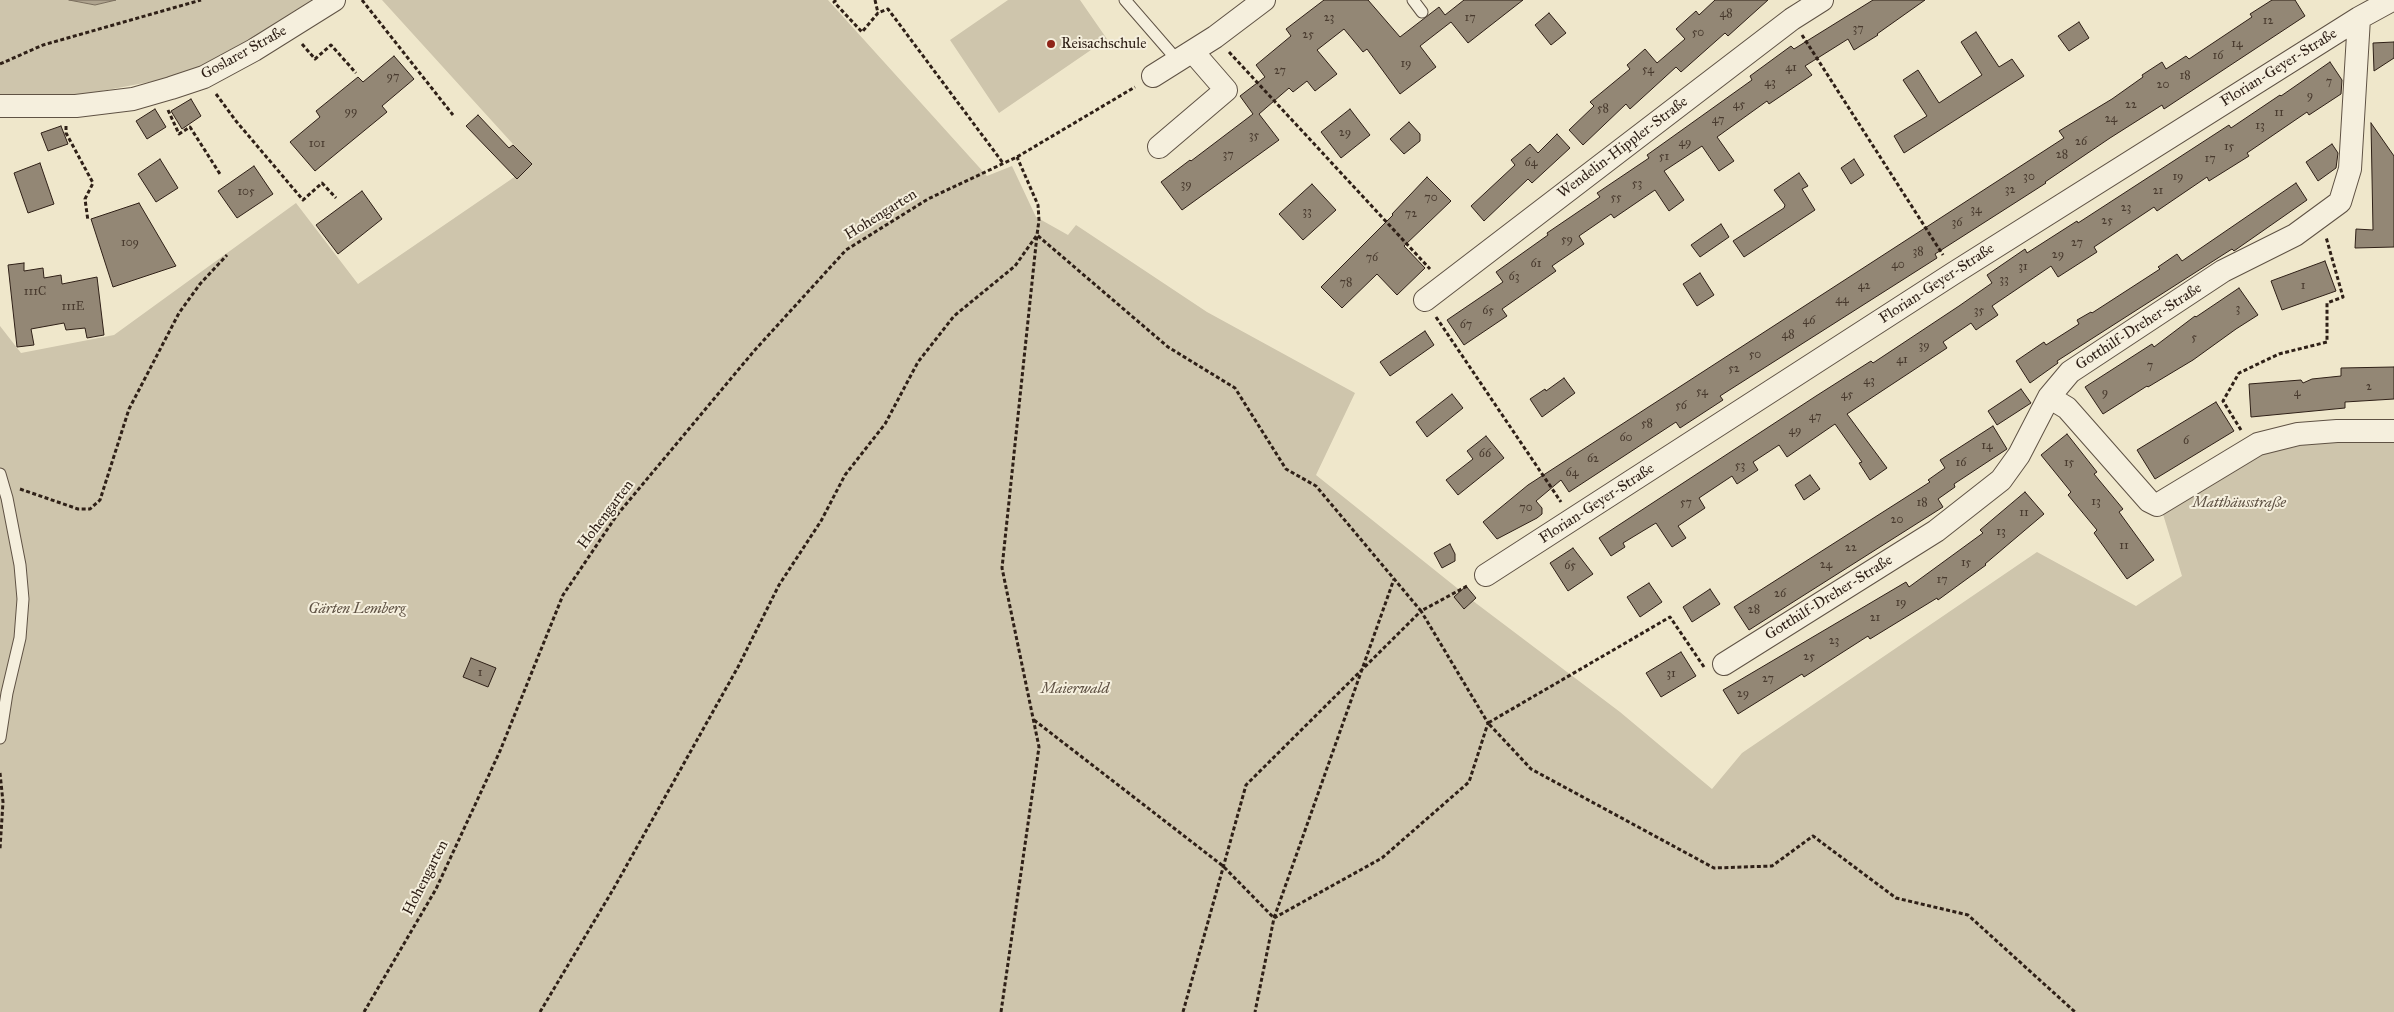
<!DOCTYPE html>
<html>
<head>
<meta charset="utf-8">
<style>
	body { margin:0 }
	canvas { display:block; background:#efe7cb }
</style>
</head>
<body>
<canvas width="2394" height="1012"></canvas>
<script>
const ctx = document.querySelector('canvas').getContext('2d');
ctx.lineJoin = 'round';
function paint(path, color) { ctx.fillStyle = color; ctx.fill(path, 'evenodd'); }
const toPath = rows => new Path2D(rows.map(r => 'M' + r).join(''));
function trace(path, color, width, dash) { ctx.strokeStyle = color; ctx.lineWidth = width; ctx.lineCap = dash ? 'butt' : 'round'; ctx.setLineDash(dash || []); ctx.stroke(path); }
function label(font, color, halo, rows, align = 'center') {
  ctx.font = font + ' "IM FELL Great Primer",serif'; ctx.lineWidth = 4; ctx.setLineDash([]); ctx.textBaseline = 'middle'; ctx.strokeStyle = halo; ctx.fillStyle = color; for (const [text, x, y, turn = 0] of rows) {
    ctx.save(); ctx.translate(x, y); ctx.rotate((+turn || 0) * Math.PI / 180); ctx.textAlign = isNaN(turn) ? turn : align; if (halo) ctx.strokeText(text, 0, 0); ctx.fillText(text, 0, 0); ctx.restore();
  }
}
paint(toPath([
	[0,0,69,0,95,5,116,0,320,0,201,72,55,100,0,95],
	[382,0,828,0,987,176,1012,166,1036,217,1068,235,1076,225,1207,312,1355,393,1316,475,1477,604,1620,712,1712,789,1742,753,2037,552,2136,606,2182,576,2162,511,2256,455,2333,439,2394,437,2394,1012,0,1012,0,326,21,353,114,335,296,203,358,284,532,165],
	[1008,0,1080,0,1107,39,999,113,950,40]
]), '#cec5ac');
const water = toPath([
	[69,0,116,0,95,5,69,0]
]);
paint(water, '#aea38e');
trace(water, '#7b6f5e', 1);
const building = toPath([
	[1324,0,1368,0,1400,37,1439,7,1445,15,1464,0,1523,0,1468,43,1451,22,1420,46,1436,67,1400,94,1367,49,1363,52,1344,29,1317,50,1337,74,1315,91,1307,81,1293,92,1289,88,1259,114,1279,140,1182,210,1161,182,1190,160,1191,161,1253,114,1240,96,1265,77,1256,65,1291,36,1286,29,1324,0],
	[1715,0,1768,0,1728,36,1725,33,1681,72,1676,67,1630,109,1626,104,1583,145,1569,130,1594,106,1590,102,1630,69,1627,65,1645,49,1657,63,1685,39,1676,29,1696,11,1699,15,1715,0],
	[1873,0,1925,0,1877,34,1878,35,1854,50,1848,39,1805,66,1812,75,1769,104,1767,101,1717,137,1734,161,1719,171,1702,146,1664,171,1684,200,1669,211,1655,190,1614,218,1611,214,1579,236,1584,244,1552,266,1556,271,1502,309,1507,316,1464,345,1447,320,1503,282,1496,272,1548,235,1547,233,1600,197,1597,193,1649,158,1647,155,1752,80,1750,76,1791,46,1794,49,1873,0],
	[2272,0,2295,0,2305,16,2164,109,2162,105,2110,138,2045,182,2046,183,1935,254,1937,258,1720,396,1723,400,1680,428,1676,422,1569,492,1561,480,1536,501,1542,508,1542,514,1537,518,1497,539,1483,522,1528,485,2064,138,2059,131,2112,99,2143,77,2142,75,2162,62,2166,69,2186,56,2189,59,2252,17,2250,14,2272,0],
	[1549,13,1566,33,1551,45,1535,25,1549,13],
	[2079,22,2089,38,2069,51,2058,36,2079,22],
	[1976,32,1999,67,2012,59,2024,76,1904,153,1894,136,1927,116,1903,80,1918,70,1939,103,1982,75,1961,42,1976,32],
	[2394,42,2394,58,2374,71,2373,43,2394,42],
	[394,56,414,79,382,106,387,112,315,171,290,142,320,117,316,111,358,77,363,82,394,56],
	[2330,62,2342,80,2341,94,2309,115,2307,112,2247,153,2249,156,2209,181,2207,177,2157,211,2154,207,2094,247,2097,252,2058,277,2051,266,1992,306,1998,315,1976,330,1971,323,1943,342,1947,348,1847,414,1887,468,1870,480,1859,463,1862,462,1835,424,1787,457,1779,445,1753,462,1758,470,1737,484,1732,476,1699,498,1705,508,1678,526,1686,538,1672,547,1656,523,1623,543,1625,547,1611,556,1599,538,1816,396,1871,361,1873,363,1959,306,1992,283,1987,275,2025,249,2027,253,2077,221,2078,223,2229,125,2231,128,2280,95,2281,96,2330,62],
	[191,99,201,116,182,129,171,111,191,99],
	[155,109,166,127,147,139,136,121,155,109],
	[1350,109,1370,135,1341,158,1321,132,1350,109],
	[478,115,509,148,513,145,532,164,517,179,466,126,478,115],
	[1409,122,1420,134,1420,141,1404,154,1390,139,1409,122],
	[2371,123,2394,156,2394,247,2355,248,2356,229,2373,230,2371,123],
	[61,126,68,144,48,151,41,133,61,126],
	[1557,134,1570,148,1532,183,1528,179,1484,221,1471,206,1515,165,1511,160,1530,144,1538,153,1557,134],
	[2332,144,2338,153,2336,168,2318,181,2306,162,2332,144],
	[160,159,178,188,156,202,138,174,160,159],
	[1854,159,1864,175,1851,184,1841,168,1854,159],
	[40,163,54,204,28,213,14,173,40,163],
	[254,166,273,194,237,218,218,191,254,166],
	[1799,173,1808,186,1802,189,1815,210,1744,257,1733,241,1784,208,1785,205,1774,190,1799,173],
	[1427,177,1451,201,1404,246,1425,268,1397,295,1377,274,1342,308,1321,287,1393,215,1392,214,1427,177],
	[2296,183,2307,200,2234,251,2232,249,2057,361,2058,363,2030,383,2016,361,2044,342,2046,345,2079,324,2077,320,2091,312,2092,313,2160,269,2158,267,2177,254,2182,261,2296,183],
	[1312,184,1336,210,1303,240,1279,214,1312,184],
	[362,191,382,219,338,254,316,225,362,191],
	[139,203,176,266,113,287,91,219,139,203],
	[1721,224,1729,237,1700,257,1691,245,1721,224],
	[2325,261,2336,291,2282,310,2271,281,2325,261],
	[24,263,24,271,43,268,44,278,61,275,62,284,97,277,104,335,87,338,85,328,66,330,64,323,31,329,34,345,17,347,8,265,24,263],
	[1700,273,1714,295,1697,306,1683,284,1700,273],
	[2239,288,2258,315,2236,329,2193,360,2148,387,2147,386,2103,414,2085,387,2152,344,2154,347,2195,316,2196,317,2239,288],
	[1425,331,1434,345,1390,376,1380,362,1425,331],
	[2394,367,2394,399,2345,402,2345,408,2251,417,2249,384,2301,380,2303,383,2312,379,2341,376,2341,368,2394,367],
	[1564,378,1575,393,1542,417,1530,399,1545,389,1546,391,1564,378],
	[2021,389,2031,403,1997,425,1988,411,2021,389],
	[1452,394,1463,408,1427,437,1416,422,1452,394],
	[2216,402,2234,431,2155,479,2137,450,2216,402],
	[1993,426,2007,449,1954,484,1955,487,1938,499,1943,507,1749,630,1734,607,1930,482,1928,480,1945,468,1940,460,1993,426],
	[2067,434,2097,472,2094,474,2123,509,2119,512,2154,560,2127,579,2094,533,2097,530,2068,495,2071,492,2041,455,2067,434],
	[1486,436,1504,458,1458,495,1446,480,1473,459,1467,451,1486,436],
	[1810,475,1820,489,1804,500,1795,485,1810,475],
	[2025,492,2044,514,1985,564,1986,565,1938,600,1937,598,1870,639,1868,636,1804,677,1802,674,1738,714,1723,690,1906,582,1909,587,1983,533,1980,530,2025,492],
	[1450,544,1455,554,1455,561,1442,568,1434,553,1450,544],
	[1573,548,1593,574,1568,591,1550,563,1573,548],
	[1649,583,1662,602,1640,617,1627,597,1649,583],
	[1466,586,1476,598,1464,609,1454,597,1466,586],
	[1710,589,1720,604,1692,622,1683,607,1710,589],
	[1681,652,1696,676,1661,697,1646,673,1681,652],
	[471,658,496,668,488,687,463,677,471,658]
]);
paint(building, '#938775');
trace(building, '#2f2017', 1);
const service = toPath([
	[1125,0,1178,61],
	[1413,0,1422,12],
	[0,474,7,498,20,565,23,599,20,638,7,693,0,738]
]);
const minor = toPath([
	[1153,76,1215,37,1264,0],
	[0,106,76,106,133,99,171,88,204,77,254,50,334,0],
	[1159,147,1226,90,1193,52],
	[1425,300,1792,19,1822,0],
	[2049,397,2067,408,2149,501,2157,505,2258,444,2298,434,2337,431,2394,431],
	[1486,575,1954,273,2359,18,2392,0],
	[1724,664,1936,531,2001,480,2019,455,2049,397,2070,372,2223,271,2295,235,2340,202,2350,169,2359,18]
]);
trace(service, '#5f5244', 13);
trace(minor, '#5f5244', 24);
trace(toPath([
	[362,0,453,115],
	[836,0,834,2,862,32,878,13,888,9,1003,163],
	[875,0,878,13],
	[1802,35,1943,255],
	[302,44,315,59,331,45,356,73],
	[1229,52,1430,269],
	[0,64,43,45,201,0],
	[216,94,236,121,303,200,322,183,336,198],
	[168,110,179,134,190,127,220,174],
	[66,126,66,133,93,183,85,199,88,221],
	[1436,317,1561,502],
	[2241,430,2223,401,2239,373,2279,354,2327,342,2327,303,2343,297,2326,237],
	[20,489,78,509,90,509,100,500,129,409,179,313,200,284,227,255],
	[1704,667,1670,617,1488,723,1531,769,1714,868,1772,866,1813,836,1896,898,1968,915,2075,1012],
	[1034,720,1223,866,1274,918,1394,579],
	[0,773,3,802,0,849],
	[364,1012,436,889,500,751,563,595,617,515,754,351,846,250,928,199,1017,157,1135,87],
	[540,1012,614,888,697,740,738,667,779,585,821,521,845,475,885,424,918,362,954,316,1015,266,1037,235,1039,220,1038,205,1017,157],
	[1001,1012,1039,747,1002,568,1037,235,1168,347,1235,388,1286,469,1316,486,1421,611,1469,585],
	[1183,1012,1246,785,1421,611,1488,723,1469,782,1382,858,1274,918,1255,1012]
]), '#2f2017', 3, [4, 2.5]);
trace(service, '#f5efdd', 11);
trace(minor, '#f5efdd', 22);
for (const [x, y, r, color] of [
	[1051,44,5,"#8f2418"]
]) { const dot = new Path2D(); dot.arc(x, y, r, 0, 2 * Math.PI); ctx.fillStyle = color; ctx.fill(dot); trace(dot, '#f5efdd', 2); }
label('12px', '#483a2e', null, [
	["48",1726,14],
	["23",1329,18],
	["17",1470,18],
	["12",2268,21],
	["37",1858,29],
	["50",1698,33],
	["25",1308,35],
	["14",2237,44],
	["16",2218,56],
	["19",1406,64],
	["41",1791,68],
	["54",1648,70],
	["27",1280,71],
	["18",2185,76],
	["97",393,77],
	["7",2329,82],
	["43",1770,83],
	["20",2163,85],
	["9",2310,96],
	["45",1739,105],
	["22",2131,105],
	["58",1603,109],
	["99",351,112],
	["11",2279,113],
	["24",2111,119],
	["47",1718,120],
	["13",2260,126],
	["29",1345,133],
	["35",1254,136],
	["26",2081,142],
	["49",1685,143],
	["101",317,144],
	["15",2229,147],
	["37",1228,155],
	["28",2062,155],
	["51",1664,157],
	["17",2210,159],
	["64",1531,163],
	["30",2029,177],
	["19",2178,177],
	["53",1637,184],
	["39",1186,185],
	["32",2010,190],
	["21",2158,191],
	["105",246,192],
	["70",1431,198],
	["55",1616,198],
	["23",2126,208],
	["34",1976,210],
	["33",1307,212],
	["72",1411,214],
	["25",2107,221],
	["36",1957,223],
	["59",1567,240],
	["109",130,243],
	["27",2077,243],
	["38",1918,252],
	["29",2058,255],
	["76",1372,258],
	["61",1536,264],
	["40",1898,265],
	["31",2023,267],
	["63",1514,277],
	["33",2004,280],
	["78",1346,283],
	["42",1864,286],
	["1",2303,286],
	["111C",35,292],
	["44",1842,300],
	["111E",73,307],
	["3",2238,309],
	["65",1488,311],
	["35",1979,311],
	["46",1809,321],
	["67",1466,325],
	["48",1788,335],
	["5",2194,338],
	["39",1924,346],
	["50",1755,355],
	["41",1902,360],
	["7",2150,366],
	["52",1734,369],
	["43",1869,381],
	["2",2369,387],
	["54",1702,392],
	["9",2105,393],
	["4",2297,393],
	["45",1847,395],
	["56",1681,406],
	["47",1815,417],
	["58",1647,424],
	["49",1795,431],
	["60",1626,438],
	["6",2186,441],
	["14",1987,446],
	["66",1485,454],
	["62",1593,459],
	["16",1961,463],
	["15",2069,463],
	["53",1740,466],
	["64",1572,473],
	["13",2096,502],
	["57",1686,503],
	["18",1922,503],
	["70",1526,508],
	["11",2024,513],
	["20",1897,520],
	["13",2001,532],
	["11",2124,546],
	["22",1851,548],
	["15",1966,563],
	["24",1826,565],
	["65",1570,566],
	["17",1942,580],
	["26",1780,594],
	["19",1901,603],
	["28",1754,610],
	["21",1875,618],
	["23",1834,641],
	["25",1809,657],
	["1",480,673],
	["31",1671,674],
	["27",1768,679],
	["29",1743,694]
]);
label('15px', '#2f2017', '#f5efdd', [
	["Reisachschule",1061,44]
], 'left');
label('15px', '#2f2017', '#f5efdd', [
	["Goslarer Straße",244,53,-29],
	["Florian-Geyer-Straße",2279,68,-32],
	["Wendelin-Hippler-Straße",1623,148,-37],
	["Hohengarten",881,215,-32],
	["Florian-Geyer-Straße",1937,284,-33],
	["Gotthilf-Dreher-Straße",2139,327,-33],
	["Florian-Geyer-Straße",1597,504,-33],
	["Hohengarten",606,515,-53],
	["Gotthilf-Dreher-Straße",1829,598,-32],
	["Hohengarten",426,878,-63]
]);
label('italic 15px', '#5f5244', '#f5efdd', [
	["Matthäusstraße",2239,503],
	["Gärten Lemberg",357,609],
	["Maierwald",1075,689]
]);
</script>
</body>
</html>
